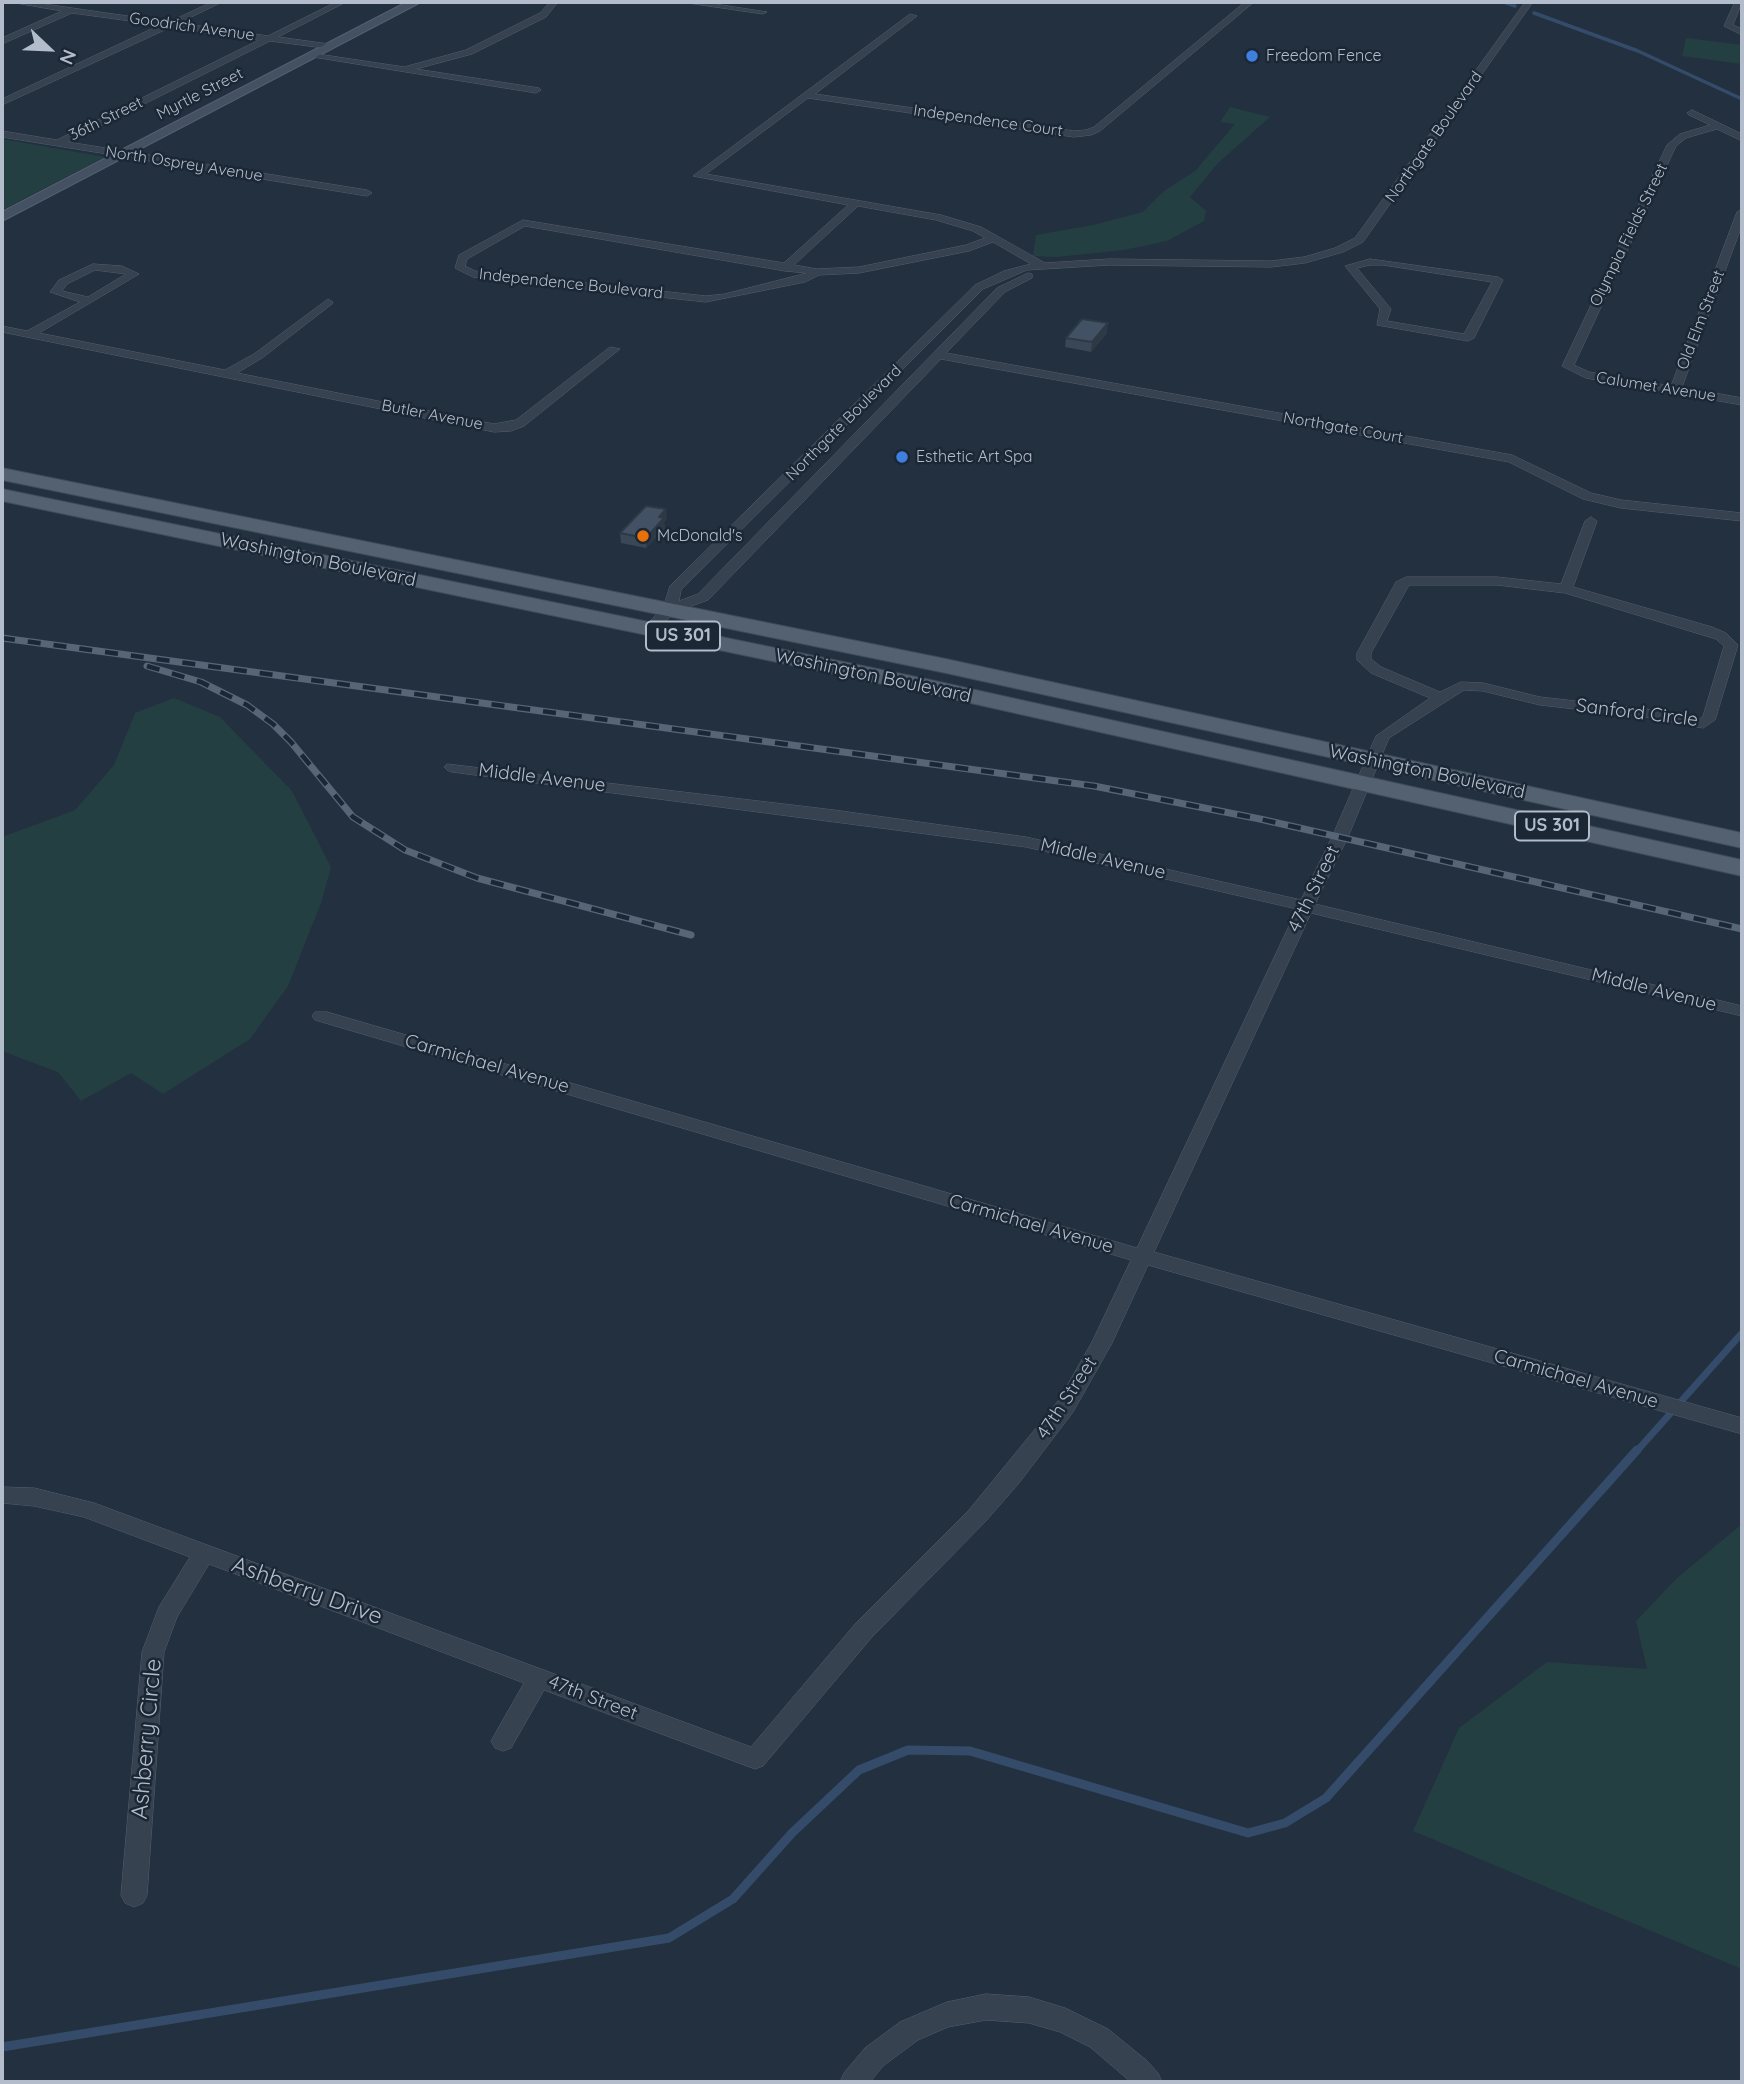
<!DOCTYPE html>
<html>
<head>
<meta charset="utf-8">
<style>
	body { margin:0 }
	#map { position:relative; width:1744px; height:2084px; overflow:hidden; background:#223040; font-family:Quicksand,sans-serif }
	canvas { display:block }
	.frame { position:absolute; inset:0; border:4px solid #b2bccb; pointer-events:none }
	.north { position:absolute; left:14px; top:14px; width:70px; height:70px; -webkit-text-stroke:5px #1b2735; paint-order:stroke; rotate:113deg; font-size:19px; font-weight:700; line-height:28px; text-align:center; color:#b2bccb }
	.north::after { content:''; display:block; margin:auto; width:24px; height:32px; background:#b2bccb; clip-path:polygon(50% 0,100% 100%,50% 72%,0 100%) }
</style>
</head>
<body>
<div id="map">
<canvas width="1744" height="2084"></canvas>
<div class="frame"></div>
<div class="north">N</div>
</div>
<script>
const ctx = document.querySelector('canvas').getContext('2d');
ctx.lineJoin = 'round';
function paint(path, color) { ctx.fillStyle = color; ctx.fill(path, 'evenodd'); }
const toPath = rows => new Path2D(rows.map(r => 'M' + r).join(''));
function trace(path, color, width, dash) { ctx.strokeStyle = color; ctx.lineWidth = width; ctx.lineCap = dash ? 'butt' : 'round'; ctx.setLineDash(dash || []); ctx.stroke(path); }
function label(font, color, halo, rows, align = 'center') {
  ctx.font = font + ' Quicksand,sans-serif'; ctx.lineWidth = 5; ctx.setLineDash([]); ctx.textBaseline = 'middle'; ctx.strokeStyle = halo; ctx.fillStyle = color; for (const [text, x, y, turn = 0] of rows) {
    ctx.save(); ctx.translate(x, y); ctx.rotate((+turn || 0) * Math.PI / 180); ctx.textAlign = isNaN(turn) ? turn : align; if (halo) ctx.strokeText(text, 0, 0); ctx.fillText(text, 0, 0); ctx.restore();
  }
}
paint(toPath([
	[1686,38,1742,45,1742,64,1682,56],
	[1230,107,1270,117,1218,163,1190,197,1206,211,1204,221,1167,241,1124,250,1057,257,1033,256,1036,235,1093,225,1143,212,1164,191,1195,171,1235,124,1220,122],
	[2,139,105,157,2,210],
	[174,698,220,717,292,791,331,867,321,903,288,986,250,1039,163,1094,131,1073,81,1101,58,1072,2,1051,2,837,75,810,114,765,135,713],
	[1742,1524,1742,1969,1413,1831,1459,1728,1547,1662,1647,1669,1636,1621,1677,1578]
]), '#243f41');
trace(toPath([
	[1504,2,1515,6],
	[1534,13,1638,51,1742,99]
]), '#344c69', 3.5);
trace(toPath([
	[1636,1452,1742,1333]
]), '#344c69', 7);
trace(toPath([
	[2,2047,669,1938,733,1899,792,1833,859,1770,908,1750,970,1751,1248,1833,1285,1823,1326,1798,1637,1450]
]), '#344c69', 9);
const street = toPath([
	[10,2,30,2,169,22,212,2,222,2,179,23,268,36,336,2,346,2,278,37,329,44,332,49,270,41,68,142,367,190,372,193,367,196,2,137,2,131,57,140,259,40,171,27,2,105,2,99,160,25,72,13,2,44,2,38,62,11,10,2],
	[550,2,558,2,546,17,472,54,416,69,539,88,541,90,536,93,307,56,311,53,404,67,466,50,540,13,550,2],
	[681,2,702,2,767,12,763,14,681,2],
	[1245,2,1254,2,1100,131,1091,135,1074,137,808,98,706,174,941,215,981,227,1045,263,1109,259,1271,261,1304,257,1335,248,1355,238,1525,2,1533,2,1363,242,1343,252,1305,263,1271,267,1109,265,1027,270,983,289,681,590,679,601,698,594,997,288,1028,273,1032,274,1032,278,1005,292,946,353,1512,455,1591,493,1621,500,1742,513,1742,521,1621,508,1583,499,1509,462,941,359,708,600,675,612,655,632,645,632,645,626,663,608,670,586,975,285,1004,271,1031,264,993,242,969,251,859,273,819,275,805,282,706,302,473,277,455,268,459,255,523,220,784,263,848,205,693,176,910,14,917,16,815,94,1074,131,1086,130,1094,127,1245,2],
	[858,206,936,220,973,231,985,238,966,245,859,267,817,269,794,265,858,206],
	[525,226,785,271,807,273,725,294,706,296,475,271,465,266,467,259,525,226],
	[1735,2,1742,2,1733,25,1742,29,1742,35,1724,26,1735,2],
	[1692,110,1742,134,1742,141,1717,129,1686,138,1676,146,1574,365,1589,372,1671,386,1737,212,1742,209,1742,225,1682,387,1742,398,1742,405,1586,378,1562,366,1667,145,1680,134,1710,125,1689,115,1687,113,1692,110],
	[1370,259,1498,277,1503,280,1474,338,1468,341,1377,325,1380,309,1345,266,1370,259],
	[1370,265,1383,265,1492,282,1464,334,1387,321,1391,309,1357,268,1370,265],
	[93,264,122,266,139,274,39,333,225,370,254,354,328,299,333,302,332,304,262,358,237,373,494,424,516,420,610,347,620,349,524,426,511,431,494,432,2,332,2,326,27,331,80,302,50,292,59,280,93,264],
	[95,270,126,274,88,297,62,291,67,284,95,270],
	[1591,517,1597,521,1573,587,1712,627,1726,633,1738,645,1715,720,1703,728,1646,717,1540,705,1483,691,1464,690,1389,738,1348,837,1315,904,1742,1006,1742,1016,1311,913,1154,1252,1742,1418,1742,1434,1148,1265,1112,1343,1073,1412,1019,1483,985,1522,872,1637,763,1766,755,1769,544,1690,511,1748,503,1751,495,1748,491,1741,524,1683,209,1564,177,1617,164,1652,147,1895,143,1903,134,1907,125,1903,121,1895,142,1652,159,1607,190,1557,84,1517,34,1506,2,1503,2,1487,34,1488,94,1503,751,1747,856,1623,969,1510,1059,1400,1092,1342,1131,1260,315,1020,312,1016,315,1012,327,1012,1137,1248,1297,909,1026,847,452,772,447,770,444,767,447,764,834,810,1026,837,1301,900,1332,837,1376,736,1430,698,1371,673,1357,660,1357,653,1396,582,1406,577,1497,577,1561,584,1585,521,1591,517],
	[1409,585,1497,585,1565,593,1716,639,1724,646,1703,716,1700,719,1646,709,1540,697,1483,683,1461,682,1440,692,1381,667,1371,659,1371,653,1409,585],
	[986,1994,1029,1997,1065,2008,1108,2029,1146,2060,1158,2073,1162,2082,1131,2082,1090,2047,1060,2032,1029,2023,986,2020,948,2027,918,2040,883,2066,870,2082,840,2082,844,2073,865,2048,900,2022,947,2002,986,1994]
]);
const secondary = toPath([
	[407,2,421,2,2,221,2,212,407,2]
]);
const primary = toPath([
	[2,468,946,659,1742,833,1742,848,946,673,2,480,2,468],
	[2,489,926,679,1742,860,1742,876,926,693,2,501,2,489]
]);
trace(street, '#545f6e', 1);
trace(secondary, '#545f6e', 2);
trace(primary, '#3f4b59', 2);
paint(street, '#364250');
paint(secondary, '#445163');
paint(primary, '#546170');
const rail = toPath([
	[2,638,1094,786,1260,819,1742,929],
	[147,666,201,682,247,705,273,724,291,742,353,817,405,850,477,878,691,935]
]);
trace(rail, '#576677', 7);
trace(rail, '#1b2735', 4.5, [13]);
paint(toPath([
	[1107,333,1091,352,1065,347,1066,338],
	[667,519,664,522,665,528,646,548,621,543,620,533]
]), '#394756');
paint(toPath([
	[1108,323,1107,333,1091,352,1092,342],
	[666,509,667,519,664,522,665,528,646,548,646,538,659,517]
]), '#2e3946');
const building = toPath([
	[1082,319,1108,323,1092,342,1066,338,1082,319],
	[646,506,666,509,659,517,664,518,646,538,620,533,646,506]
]);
paint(building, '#425264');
trace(building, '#2e3946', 2);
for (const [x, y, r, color] of [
	[1252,56,7,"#3f7fe0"],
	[902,457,7,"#3f7fe0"],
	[643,536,7,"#e8710a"]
]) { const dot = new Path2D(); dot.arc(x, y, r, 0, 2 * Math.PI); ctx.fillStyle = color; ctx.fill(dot); trace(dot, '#1b2735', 2.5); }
label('16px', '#b2bccb', '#1b2735', [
	["Goodrich Avenue",192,27,8],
	["Myrtle Street",200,94,-27],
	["36th Street",106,119,-26],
	["Independence Court",988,121,8],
	["Northgate Boulevard",1434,137,-55],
	["North Osprey Avenue",184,164,9],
	["Olympia Fields Street",1629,235,-64],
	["Independence Boulevard",571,284,6],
	["Old Elm Street",1701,320,-69],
	["Calumet Avenue",1656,387,9],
	["Butler Avenue",432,415,11],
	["Northgate Boulevard",844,423,-45],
	["Northgate Court",1343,428,10]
]);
label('16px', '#b2bccb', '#1b2735', [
	["Freedom Fence",1266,56],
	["Esthetic Art Spa",916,457],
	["McDonald's",657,536]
], 'left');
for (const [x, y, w] of [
	[683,636,74],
	[1552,826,74]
]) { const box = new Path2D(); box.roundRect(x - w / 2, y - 14.5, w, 29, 5); ctx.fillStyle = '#1b2735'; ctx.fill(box); trace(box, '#b2bccb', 2); }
label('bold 18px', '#b2bccb', null, [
	["US 301",683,636],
	["US 301",1552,826]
]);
label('19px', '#b2bccb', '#1b2735', [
	["Washington Boulevard",318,560,12],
	["Washington Boulevard",873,676,12],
	["Sanford Circle",1637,713,7],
	["Washington Boulevard",1427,772,12],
	["Middle Avenue",542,778,7],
	["Middle Avenue",1103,859,13],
	["47th Street",1314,889,-64],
	["Middle Avenue",1654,990,14],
	["Carmichael Avenue",487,1064,16],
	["Carmichael Avenue",1031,1224,16],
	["Carmichael Avenue",1576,1379,16],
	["47th Street",1067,1398,-57],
	["47th Street",593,1698,21]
]);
label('23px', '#b2bccb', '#1b2735', [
	["Ashberry Drive",307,1591,20],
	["Ashberry Circle",147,1739,-85]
]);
</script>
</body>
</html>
